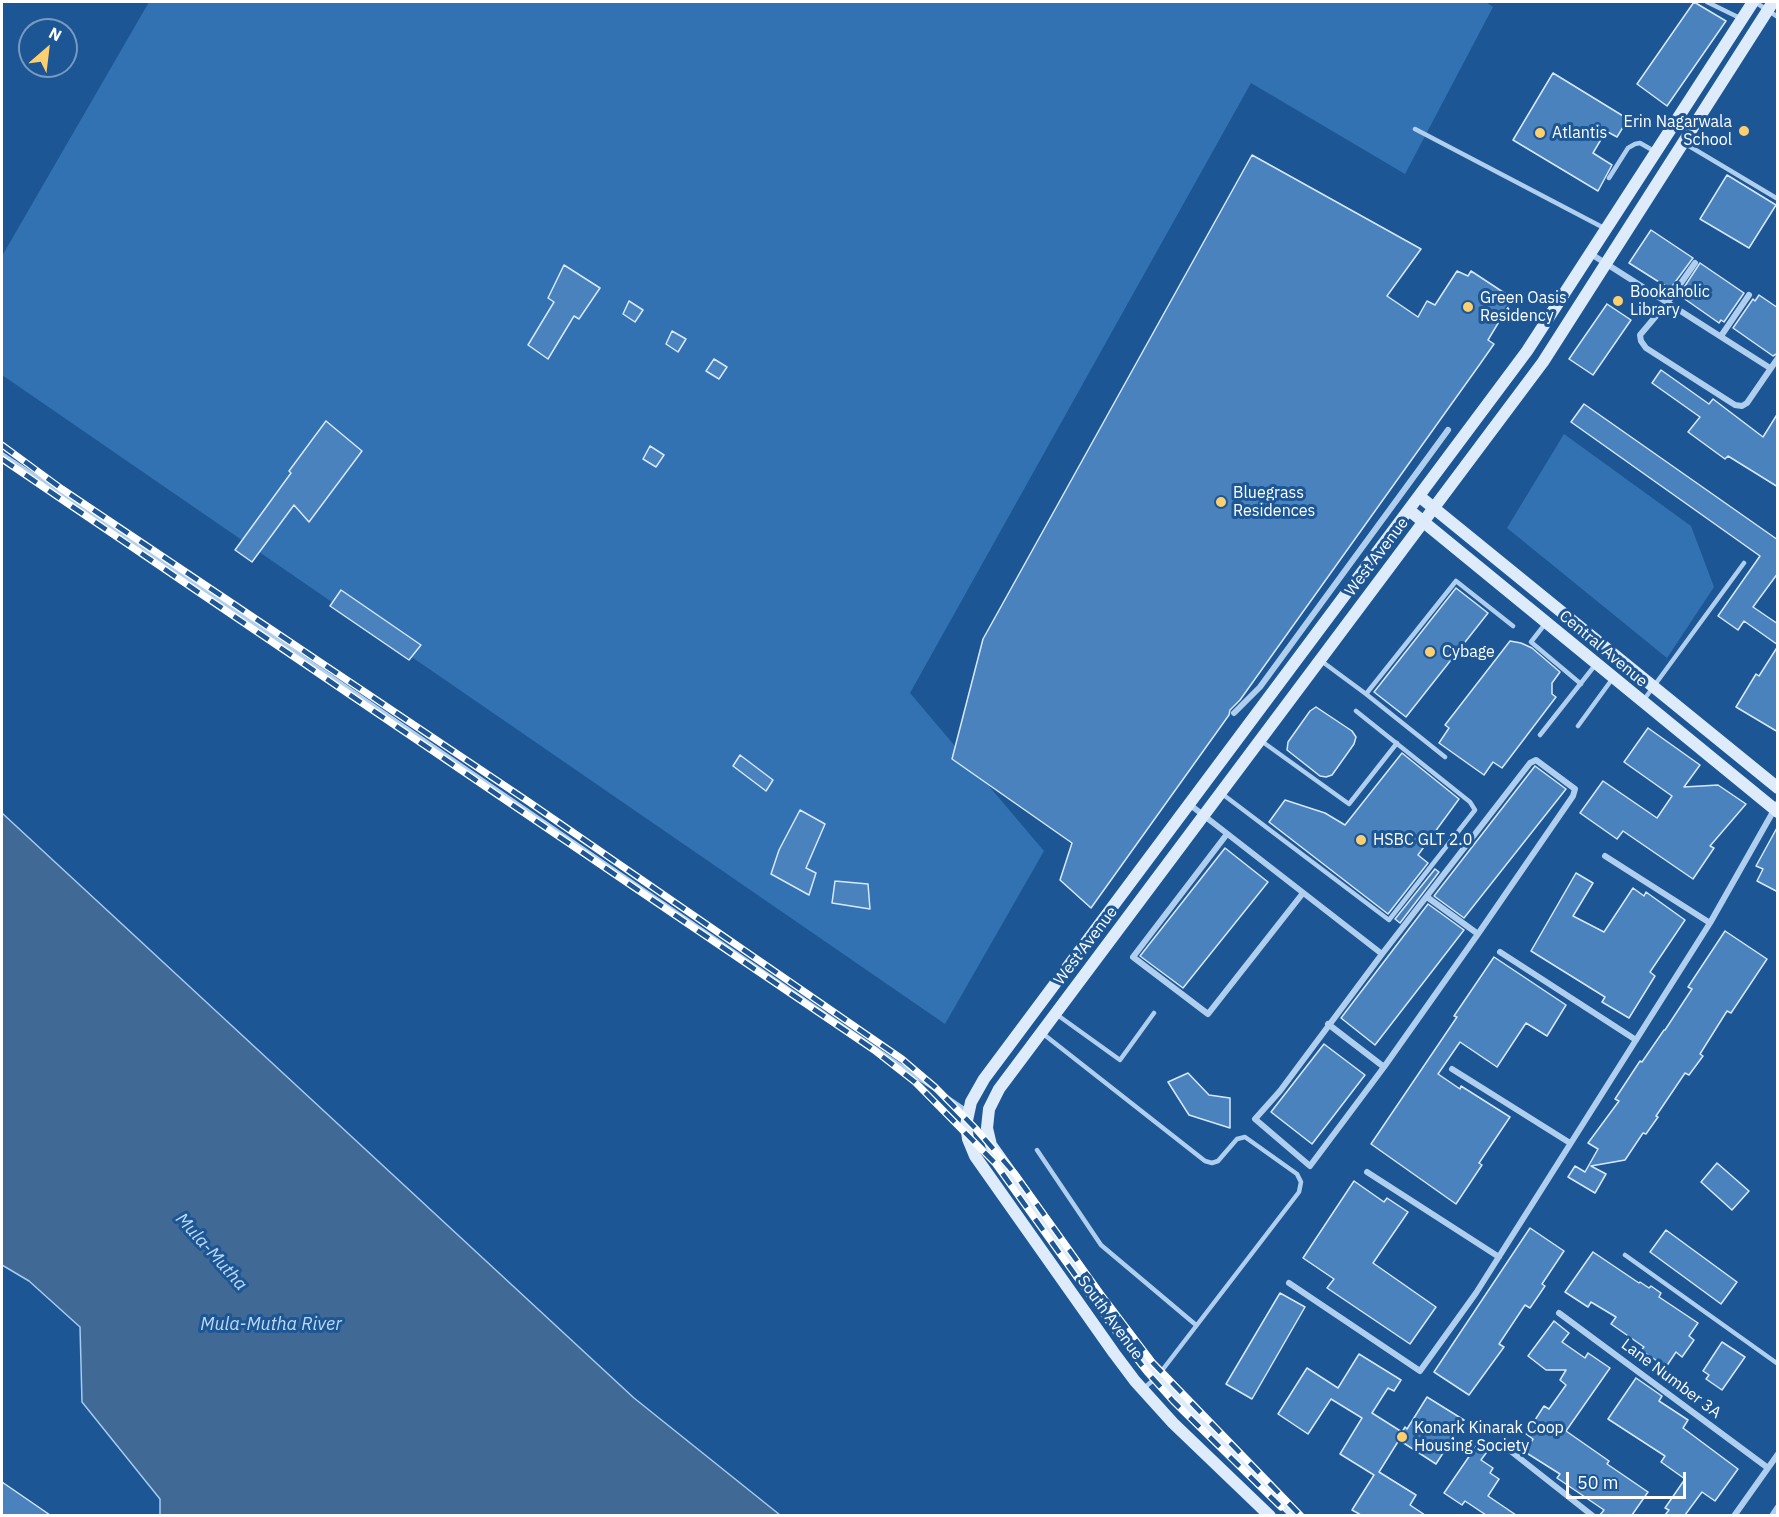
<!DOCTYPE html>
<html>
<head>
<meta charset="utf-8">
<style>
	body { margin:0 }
	#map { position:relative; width:1779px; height:1517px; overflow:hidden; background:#1d5695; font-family:"IBM Plex Sans",sans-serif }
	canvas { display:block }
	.frame { position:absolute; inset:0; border:3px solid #fff; pointer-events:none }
	.north { position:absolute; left:18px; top:18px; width:60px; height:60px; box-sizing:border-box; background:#1d5695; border:2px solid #779abf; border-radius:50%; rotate:28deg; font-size:16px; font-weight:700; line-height:24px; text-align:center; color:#fff }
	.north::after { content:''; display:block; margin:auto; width:21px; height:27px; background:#fecf6f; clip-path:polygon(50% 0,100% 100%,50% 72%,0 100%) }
	.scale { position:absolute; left:1566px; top:1472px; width:120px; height:27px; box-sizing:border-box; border:3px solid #fff; border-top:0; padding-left:8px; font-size:18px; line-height:21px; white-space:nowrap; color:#fff; -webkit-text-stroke:4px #1d5695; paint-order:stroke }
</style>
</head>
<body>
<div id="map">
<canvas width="1779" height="1517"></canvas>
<div class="frame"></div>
<div class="north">N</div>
<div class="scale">50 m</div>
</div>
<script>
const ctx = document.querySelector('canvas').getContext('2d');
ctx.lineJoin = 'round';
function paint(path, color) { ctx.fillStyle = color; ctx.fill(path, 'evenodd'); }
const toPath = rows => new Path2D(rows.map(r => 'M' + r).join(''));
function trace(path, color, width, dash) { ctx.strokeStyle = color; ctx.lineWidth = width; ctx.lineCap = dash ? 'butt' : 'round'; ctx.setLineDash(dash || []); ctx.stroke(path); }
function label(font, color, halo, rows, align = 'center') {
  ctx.font = font + ' "IBM Plex Sans",sans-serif'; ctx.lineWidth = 6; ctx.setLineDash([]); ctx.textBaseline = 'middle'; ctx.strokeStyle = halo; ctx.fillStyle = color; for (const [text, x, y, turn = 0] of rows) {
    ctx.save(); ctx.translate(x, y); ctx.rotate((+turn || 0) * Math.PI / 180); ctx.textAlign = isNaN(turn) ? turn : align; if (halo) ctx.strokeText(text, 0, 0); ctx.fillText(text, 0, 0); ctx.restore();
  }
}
paint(toPath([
	[149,2,1486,2,1493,7,1405,174,1251,83,910,693,1044,851,945,1024,2,375,2,256],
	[1564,434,1691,526,1714,587,1667,658,1507,528]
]), '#3271b2');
const water = toPath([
	[2,813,634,1398,780,1515,160,1515,160,1499,82,1402,80,1327,29,1281,2,1265,2,813]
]);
paint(water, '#406995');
trace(water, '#a4cbf0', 1.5);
const building = toPath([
	[1694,2,1726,21,1667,106,1637,84,1694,2],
	[1553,73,1628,119,1617,137,1606,131,1593,153,1612,165,1598,191,1513,140,1553,73],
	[1252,155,1421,249,1387,296,1418,317,1427,301,1435,305,1457,271,1468,276,1471,271,1506,294,1503,299,1508,301,1507,304,1509,305,1488,340,1494,344,1480,364,1240,700,1230,710,1229,715,1091,908,1060,880,1072,843,952,759,983,639,1252,155],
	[1727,175,1776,205,1749,248,1700,219,1727,175],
	[1651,230,1693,258,1670,289,1629,263,1651,230],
	[1700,263,1744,293,1724,322,1721,320,1719,323,1679,295,1700,263],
	[564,265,600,288,579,319,574,316,548,359,528,345,554,302,548,298,564,265],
	[1759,295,1778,308,1778,353,1773,356,1733,328,1753,299,1755,301,1759,295],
	[629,301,643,310,635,322,623,314,629,301],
	[1607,304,1631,320,1593,375,1569,359,1607,304],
	[672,331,686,339,678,352,666,344,672,331],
	[714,359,727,367,719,379,706,371,714,359],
	[1661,370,1709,404,1713,399,1763,437,1778,413,1778,487,1728,456,1725,459,1688,432,1700,417,1652,383,1661,370],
	[1584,404,1778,540,1778,573,1753,607,1778,624,1778,645,1744,621,1738,630,1718,616,1760,556,1571,422,1584,404],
	[326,421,362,451,309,522,294,505,252,562,235,550,291,473,289,471,326,421],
	[650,446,664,455,656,467,643,459,650,446],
	[1456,588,1488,613,1406,717,1374,692,1456,588],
	[341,590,421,645,409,660,330,606,341,590],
	[1510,641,1521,643,1532,648,1560,672,1552,683,1552,694,1556,697,1502,768,1493,762,1484,775,1439,743,1449,728,1445,725,1510,641],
	[1778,646,1778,732,1736,707,1756,674,1759,676,1778,646],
	[1316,707,1352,731,1356,737,1354,744,1332,775,1326,777,1320,776,1287,750,1288,742,1310,711,1316,707],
	[1648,728,1700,765,1684,787,1718,785,1746,804,1710,846,1714,848,1693,879,1623,831,1617,839,1580,813,1603,781,1657,818,1672,796,1624,762,1648,728],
	[1402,753,1459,799,1418,855,1428,863,1388,914,1269,822,1285,800,1325,813,1345,825,1402,753],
	[740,755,773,780,766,791,733,766,740,755],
	[1535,766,1566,789,1464,918,1434,896,1535,766],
	[800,810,825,824,806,868,816,873,809,895,771,874,779,850,800,810],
	[1778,826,1778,892,1757,881,1763,869,1756,866,1778,826],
	[1225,848,1268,882,1183,988,1140,956,1225,848],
	[1435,869,1439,872,1400,923,1395,919,1435,869],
	[1576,873,1593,883,1573,916,1604,932,1633,888,1644,896,1646,892,1685,920,1650,972,1655,976,1629,1018,1602,1002,1605,997,1531,951,1576,873],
	[835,881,868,884,870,909,832,903,835,881],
	[1428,904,1464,930,1375,1045,1341,1018,1428,904],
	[1725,931,1767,959,1731,1013,1727,1011,1700,1054,1703,1056,1689,1075,1685,1073,1656,1116,1658,1117,1646,1134,1643,1133,1625,1160,1591,1166,1606,1174,1595,1193,1568,1177,1575,1166,1585,1172,1598,1149,1588,1143,1619,1101,1615,1099,1640,1061,1642,1062,1664,1030,1665,1030,1692,989,1688,987,1725,931],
	[1494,957,1566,1005,1547,1036,1526,1023,1497,1067,1460,1042,1438,1074,1460,1089,1461,1086,1510,1117,1479,1163,1482,1165,1456,1204,1371,1144,1457,1017,1454,1016,1494,957],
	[1324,1044,1365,1075,1312,1144,1271,1112,1324,1044],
	[1188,1073,1209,1095,1230,1098,1230,1128,1189,1115,1168,1082,1188,1073],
	[1717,1163,1749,1191,1732,1210,1701,1182,1717,1163],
	[1354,1181,1384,1202,1387,1198,1408,1212,1373,1263,1436,1307,1410,1344,1327,1288,1334,1279,1303,1258,1354,1181],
	[1530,1228,1564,1251,1542,1284,1545,1286,1530,1308,1525,1305,1499,1344,1504,1347,1469,1395,1434,1372,1530,1228],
	[1666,1230,1737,1282,1721,1304,1650,1252,1666,1230],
	[1593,1252,1639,1283,1640,1282,1649,1288,1651,1286,1661,1293,1659,1297,1698,1323,1689,1336,1694,1340,1682,1357,1676,1352,1666,1367,1641,1350,1644,1347,1611,1324,1616,1317,1591,1302,1588,1307,1565,1292,1593,1252],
	[1280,1293,1305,1307,1252,1399,1226,1384,1280,1293],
	[1554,1321,1569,1333,1562,1342,1585,1358,1588,1353,1610,1368,1566,1431,1609,1461,1607,1464,1648,1492,1632,1515,1600,1515,1604,1510,1557,1478,1560,1474,1525,1452,1533,1439,1526,1434,1544,1406,1549,1409,1566,1385,1560,1380,1566,1370,1546,1370,1528,1356,1554,1321],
	[1722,1342,1745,1357,1722,1390,1706,1379,1709,1375,1703,1371,1722,1342],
	[1359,1354,1401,1380,1394,1391,1388,1388,1372,1413,1402,1432,1405,1427,1407,1429,1427,1397,1464,1420,1436,1464,1399,1440,1379,1472,1416,1495,1410,1505,1425,1515,1361,1515,1352,1510,1374,1475,1340,1454,1362,1418,1331,1399,1308,1434,1278,1414,1307,1368,1338,1388,1359,1354],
	[1636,1378,1662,1396,1659,1401,1688,1420,1683,1428,1738,1469,1715,1501,1702,1492,1685,1515,1665,1515,1669,1510,1665,1508,1685,1479,1661,1462,1665,1456,1608,1419,1636,1378],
	[1479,1442,1489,1449,1481,1460,1493,1468,1490,1473,1499,1479,1488,1496,1516,1515,1486,1515,1465,1501,1462,1505,1444,1493,1479,1442],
	[2,1482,50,1515,2,1515,2,1482]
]);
paint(building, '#4a82bd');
trace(building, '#d7e8fa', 1.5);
trace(toPath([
	[1707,2,1742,19],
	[1755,2,1778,17],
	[1415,129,1604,228],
	[1684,143,1778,199],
	[1609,178,1628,148,1635,144,1640,143,1654,151],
	[2,454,134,542,967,1111],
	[1545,624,1531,642,1581,684],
	[1320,660,1366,694,1445,757],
	[1366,694,1456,581,1513,626],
	[1643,701,1744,563],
	[1578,726,1613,678],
	[1540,735,1596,664],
	[1260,740,1349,804,1397,743],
	[1221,793,1389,920,1475,810,1470,802,1356,711],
	[1056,1014,1120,1060,1154,1013],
	[1042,1033,1205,1161,1212,1163,1218,1161,1237,1139,1245,1137,1297,1174,1301,1182,1299,1192,1157,1377,1144,1388],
	[1037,1150,1101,1245,1196,1325],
	[1625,1255,1778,1364]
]), '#b0cfef', 4.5);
trace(toPath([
	[1591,254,1770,368],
	[1695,263,1667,303,1640,335,1641,341,1646,348,1735,405,1742,406,1747,403,1778,358],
	[1721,336,1749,295],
	[1234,713,1260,687,1448,430],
	[1189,804,1382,954,1530,763,1536,760,1575,789,1573,796,1478,934],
	[1227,834,1133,957,1208,1014,1303,893],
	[1605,856,1710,923],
	[1500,952,1636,1040],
	[1382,954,1280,1091,1255,1119,1310,1166,1384,1067,1478,934,1427,897],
	[1328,1024,1384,1067],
	[1452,1069,1570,1143],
	[1367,1172,1499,1257],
	[1289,1283,1420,1371,1476,1293,1710,923,1778,803],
	[1559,1313,1768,1468],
	[1508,1449,1593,1516],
	[1734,1516,1778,1454],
	[1772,1516,1778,1507]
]), '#b0cfef', 6);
trace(toPath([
	[1419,496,1778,788],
	[1409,510,1778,812],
	[1270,1516,1173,1423,1135,1381,1114,1353,975,1156,968,1139,966,1125,971,1102,984,1079,1527,351,1753,2],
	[1297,1516,1187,1410,1150,1369,991,1145,987,1128,989,1109,999,1089,1543,362,1773,2]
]), '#ddebfb', 12);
const rail = toPath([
	[2,445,62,489,529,802,902,1059,935,1087,977,1130,1015,1174,1100,1293,1153,1363,1301,1516],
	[2,459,874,1050,915,1082,995,1163,1119,1336,1148,1373,1173,1401,1281,1507]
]);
trace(rail, '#fff', 7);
trace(rail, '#1d5695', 4.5, [14]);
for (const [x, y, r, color] of [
	[1744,131,6,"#fecf6f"],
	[1540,133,6,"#fecf6f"],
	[1618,301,6,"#fecf6f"],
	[1468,307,6,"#fecf6f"],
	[1221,502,6,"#fecf6f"],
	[1430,652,6,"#fecf6f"],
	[1361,840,6,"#fecf6f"],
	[1402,1437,6,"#fecf6f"]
]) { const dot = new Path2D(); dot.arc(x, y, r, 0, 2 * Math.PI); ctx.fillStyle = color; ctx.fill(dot); trace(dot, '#1d5695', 2); }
label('16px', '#fff', '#1d5695', [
	["Erin Nagarwala",1732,122,"right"],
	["School",1732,140,"right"],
	["Atlantis",1552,133],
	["Bookaholic",1630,292],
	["Library",1630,310],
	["Green Oasis",1480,298],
	["Residency",1480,316],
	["Bluegrass",1233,493],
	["Residences",1233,511],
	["Cybage",1442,652],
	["HSBC GLT 2.0",1373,840],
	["Konark Kinarak Coop",1414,1428],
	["Housing Society",1414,1446]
], 'left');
label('16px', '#fff', '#1d5695', [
	["West Avenue",1377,557,-53],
	["Central Avenue",1603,649,40],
	["West Avenue",1086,946,-53],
	["South Avenue",1110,1318,54],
	["Lane Number 3A",1671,1379,37]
]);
label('italic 18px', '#bdd9f5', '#1d5695', [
	["Mula-Mutha",211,1252,48],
	["Mula-Mutha River",271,1325]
]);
</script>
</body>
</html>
